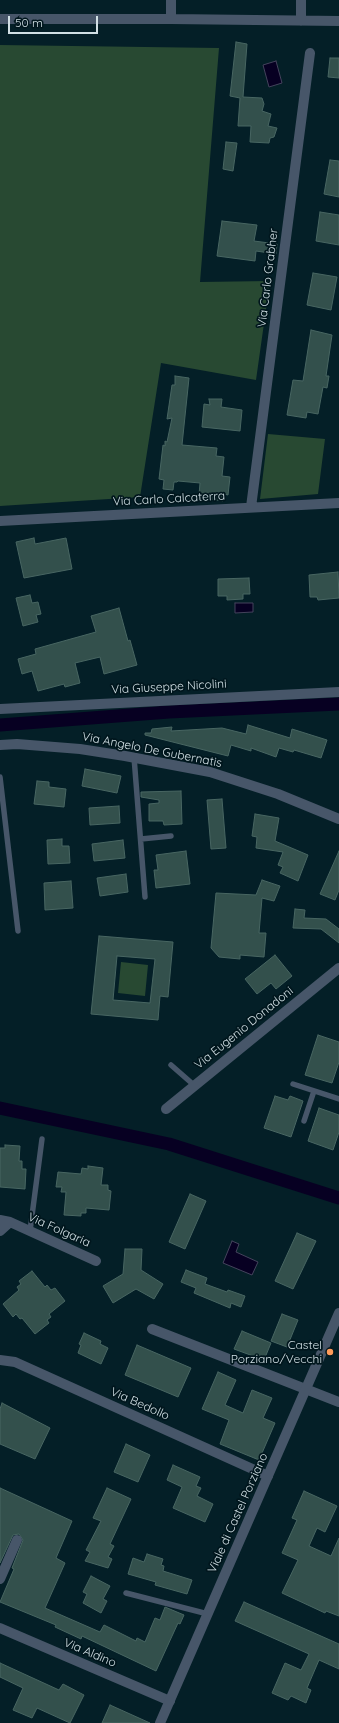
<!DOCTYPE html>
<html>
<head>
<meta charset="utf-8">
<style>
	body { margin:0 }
	#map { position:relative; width:339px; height:1723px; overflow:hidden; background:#041f27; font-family:Quicksand,sans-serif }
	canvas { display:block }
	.scale { position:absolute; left:8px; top:16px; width:90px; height:18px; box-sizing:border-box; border:2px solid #d1e0e5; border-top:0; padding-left:5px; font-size:12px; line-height:14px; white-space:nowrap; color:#d1e0e5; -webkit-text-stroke:3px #00161d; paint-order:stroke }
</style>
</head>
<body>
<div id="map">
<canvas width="339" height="1723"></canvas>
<div class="scale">50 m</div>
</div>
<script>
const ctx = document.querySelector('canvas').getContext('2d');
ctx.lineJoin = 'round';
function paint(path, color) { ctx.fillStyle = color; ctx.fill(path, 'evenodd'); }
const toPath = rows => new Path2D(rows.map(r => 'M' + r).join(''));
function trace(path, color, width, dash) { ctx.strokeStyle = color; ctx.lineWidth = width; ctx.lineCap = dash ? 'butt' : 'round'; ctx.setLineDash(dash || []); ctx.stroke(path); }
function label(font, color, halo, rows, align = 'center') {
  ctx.font = font + ' Quicksand,sans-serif'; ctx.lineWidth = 3.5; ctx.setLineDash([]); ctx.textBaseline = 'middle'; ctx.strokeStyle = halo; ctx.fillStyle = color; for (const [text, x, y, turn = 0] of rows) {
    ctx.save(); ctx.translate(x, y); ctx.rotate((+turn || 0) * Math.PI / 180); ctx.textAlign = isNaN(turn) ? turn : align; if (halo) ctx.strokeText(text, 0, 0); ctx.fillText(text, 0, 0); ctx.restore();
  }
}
paint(toPath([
	[0,45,219,48,200,282,270,281,256,380,161,363,140,497,0,506],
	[268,434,325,439,318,494,260,499],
	[121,962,148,965,145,996,118,993]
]), '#284932');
const water = toPath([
	[276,61,282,83,269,87,263,65,276,61],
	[235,603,253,603,253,612,235,613,235,603],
	[232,1241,239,1244,236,1252,258,1262,252,1275,223,1263,232,1241]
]);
paint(water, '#070022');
trace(water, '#44435c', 1);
trace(toPath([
	[0,725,169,712,339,704],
	[0,1108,169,1144,339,1198]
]), '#070022', 13);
const building = toPath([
	[236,42,247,44,243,97,262,98,264,104,262,111,271,114,268,126,277,128,274,137,270,138,269,143,250,142,251,126,238,126,240,98,230,96,236,42],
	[330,58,339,58,339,78,328,77,330,58],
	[226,142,237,143,233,171,223,169,226,142],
	[330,160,339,161,339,197,324,194,330,160],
	[320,212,339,215,339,245,316,241,320,212],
	[222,221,257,225,254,241,277,244,276,254,256,251,255,261,217,256,222,221],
	[313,273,337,277,331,310,307,305,313,273],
	[311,330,332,335,326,376,329,376,327,388,323,387,318,414,307,412,306,418,287,415,293,380,303,381,311,330],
	[175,376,189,378,182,445,217,448,216,456,224,457,222,476,230,477,228,495,224,494,223,501,210,499,210,496,199,495,200,483,178,481,177,482,174,482,173,490,163,489,164,480,159,479,163,445,165,446,165,441,167,442,172,418,167,419,172,385,175,385,175,376],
	[209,399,222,399,221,407,242,410,240,431,202,427,204,404,210,405,209,399],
	[34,538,35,544,66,538,72,569,24,578,16,542,34,538],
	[338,572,339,598,318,600,317,597,310,597,309,575,338,572],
	[249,578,250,594,243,594,243,599,227,600,227,596,218,596,218,579,249,578],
	[30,595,32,603,38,602,41,614,36,615,38,622,23,626,16,598,30,595],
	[119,608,128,641,130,640,137,665,104,674,100,657,75,663,80,683,65,687,64,684,38,691,32,671,22,674,18,659,36,654,35,649,96,632,91,616,119,608],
	[248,725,290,738,292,729,327,740,321,758,294,750,293,752,279,748,276,757,251,748,251,751,231,745,228,756,145,735,145,733,151,733,152,729,172,727,171,731,222,728,246,734,248,725],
	[85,769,121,776,117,793,82,786,85,769],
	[37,781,49,782,49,787,66,789,64,807,34,804,37,781],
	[181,791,182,824,164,825,163,821,149,821,149,804,159,803,159,800,141,797,141,792,181,791],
	[222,799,226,848,211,849,207,800,222,799],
	[119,806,120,823,90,825,89,808,119,806],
	[255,814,279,818,275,841,308,855,298,881,280,873,283,867,278,865,283,852,256,848,257,837,252,836,255,814],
	[62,839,62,846,69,846,70,863,48,864,47,840,62,839],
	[123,840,125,858,94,861,92,844,123,840],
	[186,851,190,884,156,888,154,870,158,870,156,855,186,851],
	[339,851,339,890,335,900,320,894,339,851],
	[126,874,128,892,100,896,97,878,126,874],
	[262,880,280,886,274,901,262,898,259,933,266,933,264,957,240,955,240,959,219,957,211,948,216,893,256,895,262,880],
	[71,881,73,908,45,910,44,883,71,881],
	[295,909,305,910,304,918,326,919,339,929,339,943,321,929,293,928,295,909],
	[99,936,173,942,168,997,160,996,158,1020,91,1014,99,936],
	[117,956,155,959,150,1003,113,1000,117,956],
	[275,955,292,976,276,989,271,983,257,994,245,979,275,955],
	[318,1035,339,1042,339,1062,332,1083,305,1075,318,1035],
	[275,1096,288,1100,290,1096,303,1101,291,1137,264,1128,275,1096],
	[319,1108,339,1115,339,1132,333,1150,308,1141,319,1108],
	[5,1145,20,1146,19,1161,22,1161,22,1169,26,1169,25,1189,0,1187,0,1148,5,1148,5,1145],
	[88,1166,103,1168,101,1185,108,1185,108,1190,111,1191,109,1210,86,1208,86,1213,81,1213,81,1216,64,1215,66,1192,61,1192,62,1187,56,1187,58,1172,81,1174,82,1168,88,1169,88,1166],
	[190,1194,206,1201,185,1249,169,1242,190,1194],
	[297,1233,316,1241,293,1289,275,1281,297,1233],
	[125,1249,142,1249,141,1270,163,1284,154,1299,136,1289,113,1303,103,1286,123,1274,125,1249],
	[186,1270,207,1278,205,1284,227,1292,228,1290,245,1296,241,1307,231,1303,230,1308,194,1293,196,1288,181,1282,186,1270],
	[32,1271,45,1287,47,1285,51,1290,55,1288,65,1301,49,1314,51,1317,47,1320,49,1323,35,1334,22,1318,20,1319,16,1314,13,1317,3,1304,19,1290,17,1287,21,1284,19,1281,32,1271],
	[282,1314,298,1320,287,1347,271,1341,282,1314],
	[242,1331,271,1343,264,1360,234,1349,242,1331],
	[84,1333,101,1341,100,1344,108,1348,101,1364,78,1353,81,1345,79,1344,84,1333],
	[137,1345,191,1368,178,1397,125,1375,137,1345],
	[218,1372,236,1380,225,1405,243,1413,252,1390,272,1398,263,1418,275,1423,259,1460,220,1444,229,1420,202,1409,218,1372],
	[2,1403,50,1428,35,1459,0,1444,0,1409,2,1403],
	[126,1444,150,1455,138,1482,114,1472,126,1444],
	[173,1465,200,1477,196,1486,201,1488,197,1496,213,1504,205,1522,173,1508,182,1487,167,1480,173,1465],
	[0,1488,72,1521,56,1558,65,1563,45,1608,100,1632,104,1625,136,1641,137,1638,145,1642,155,1618,160,1620,165,1607,184,1615,180,1624,178,1623,156,1671,82,1636,81,1639,55,1627,56,1625,0,1602,14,1569,12,1568,23,1540,19,1534,13,1535,0,1563,0,1488],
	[107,1488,131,1499,110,1544,114,1546,108,1557,112,1559,108,1568,85,1561,90,1552,86,1550,101,1521,93,1518,107,1488],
	[304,1491,337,1506,325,1532,317,1528,309,1546,331,1556,339,1538,339,1616,326,1611,325,1613,282,1593,298,1560,282,1553,297,1520,292,1518,304,1491],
	[147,1554,163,1559,161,1565,164,1566,163,1571,192,1580,187,1594,155,1585,156,1582,128,1574,133,1558,144,1562,147,1554],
	[91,1576,110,1586,103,1599,107,1601,101,1613,83,1603,87,1594,83,1592,91,1576],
	[244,1602,339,1644,339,1669,319,1660,307,1688,311,1690,306,1703,291,1696,288,1700,272,1693,285,1663,301,1670,309,1654,235,1621,244,1602],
	[0,1663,59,1690,63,1684,84,1695,70,1723,37,1708,32,1718,13,1710,23,1688,0,1677,0,1663],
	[110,1705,150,1723,102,1723,110,1705]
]);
paint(building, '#33504c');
trace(building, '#486662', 1);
trace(toPath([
	[134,757,145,897],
	[0,777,18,931],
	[141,839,171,836],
	[171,1065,195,1086],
	[293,1084,339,1099],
	[304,1121,314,1091],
	[30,1231,42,1139],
	[126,1593,208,1614]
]), '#475669', 5.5);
trace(toPath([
	[301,0,301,21],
	[0,19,171,19,339,21],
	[171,19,171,0],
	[251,507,310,53],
	[0,521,339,503],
	[0,709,339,692],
	[0,745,17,744,80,749,125,756,210,772,278,794,339,819],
	[166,1109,339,968],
	[0,1220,10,1222,96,1261],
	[0,1231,10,1222],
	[152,1329,339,1402],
	[0,1360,15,1362,268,1476],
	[0,1579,17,1540],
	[0,1628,170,1701]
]), '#475669', 10);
trace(toPath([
	[160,1723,339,1313]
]), '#475669', 10);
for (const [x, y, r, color] of [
	[330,1352,4,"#ff9b5a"]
]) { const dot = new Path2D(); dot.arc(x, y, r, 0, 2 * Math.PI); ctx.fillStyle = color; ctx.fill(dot); trace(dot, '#00161d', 1.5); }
label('12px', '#d1e0e5', '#00161d', [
	["Via Carlo Grabher",268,278,-83],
	["Via Carlo Calcaterra",169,499,-3],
	["Via Giuseppe Nicolini",169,687,-3],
	["Via Angelo De Gubernatis",152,750,11],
	["Via Eugenio Donadoni",244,1028,-39],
	["Via Folgaria",59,1230,24],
	["Via Bedollo",140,1404,24],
	["Viale di Castel Porziano",238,1513,-66],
	["Via Aldino",90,1653,23]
]);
label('12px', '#d1e0e5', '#00161d', [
	["Castel",322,1345],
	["Porziano/Vecchi",322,1359]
], 'right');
</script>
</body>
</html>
